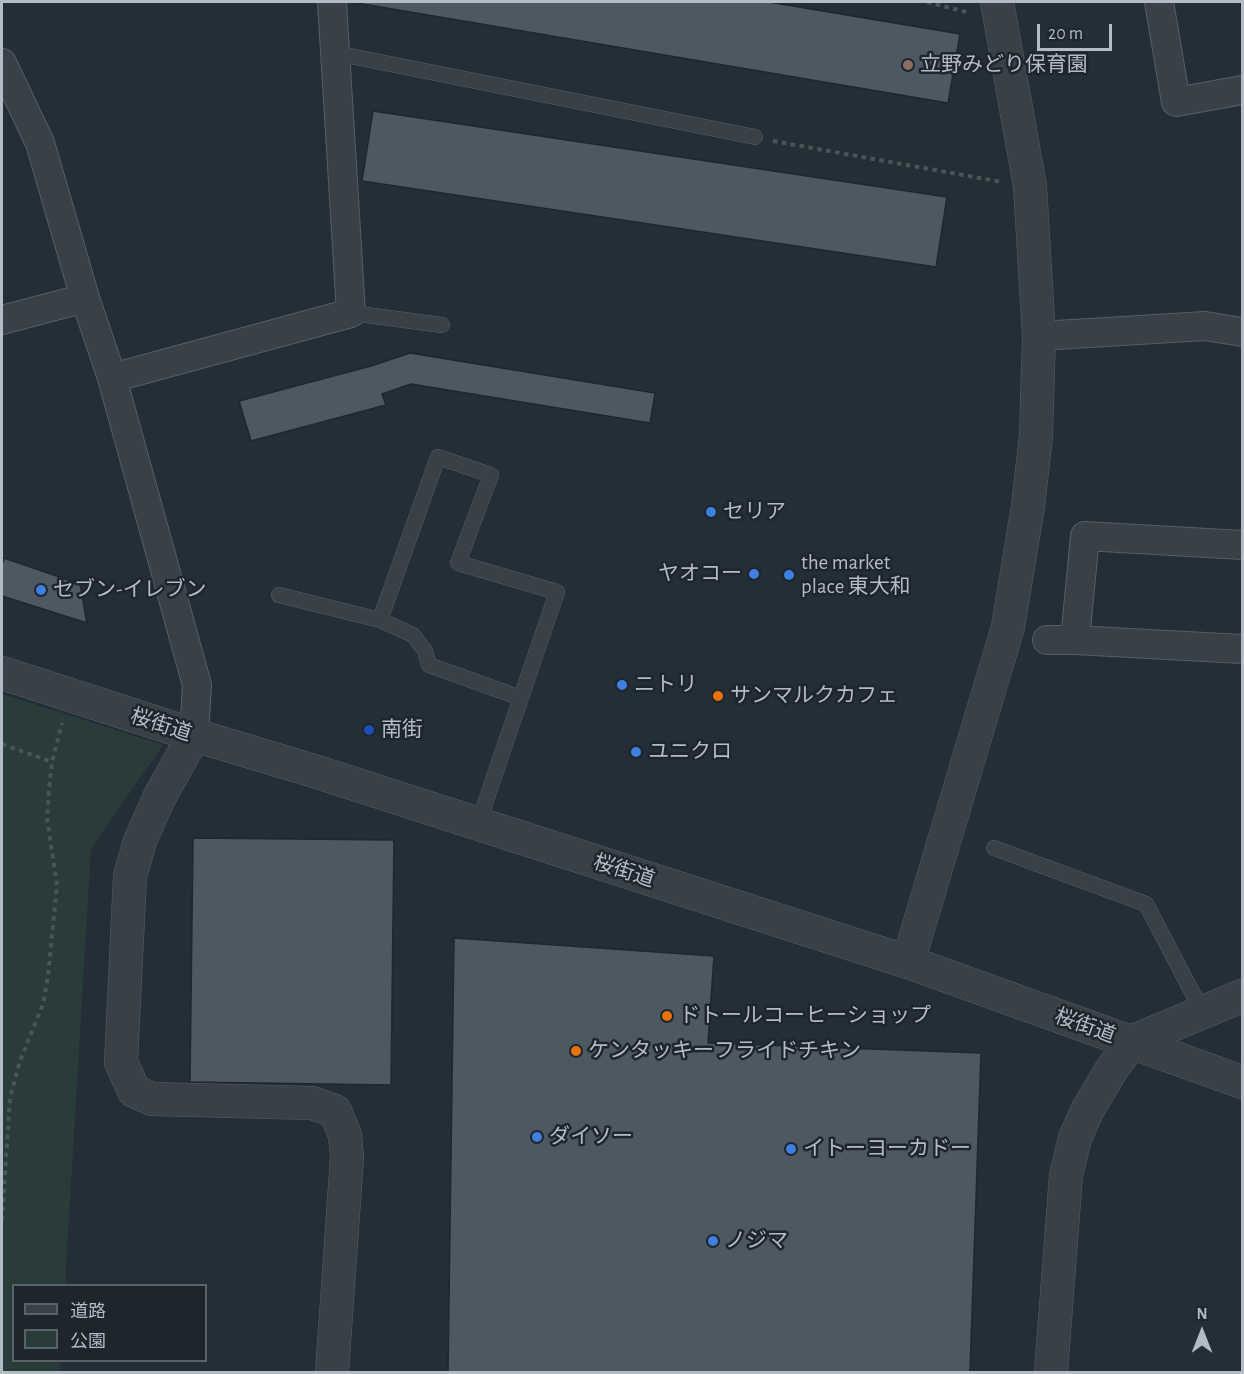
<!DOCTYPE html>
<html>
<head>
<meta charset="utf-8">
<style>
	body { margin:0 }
	#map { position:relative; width:1244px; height:1374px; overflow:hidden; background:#242e37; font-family:"Alegreya Sans","Noto Sans JP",sans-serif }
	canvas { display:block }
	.frame { position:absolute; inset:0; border:3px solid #b3bbc4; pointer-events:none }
	.legend { position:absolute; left:12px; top:1284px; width:195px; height:78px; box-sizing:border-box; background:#1d252d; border:2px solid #596169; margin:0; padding:8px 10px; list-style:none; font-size:18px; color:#b3bbc4 }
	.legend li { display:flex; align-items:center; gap:12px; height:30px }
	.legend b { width:30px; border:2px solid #596169 }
	.north { position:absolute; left:1172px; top:1302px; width:60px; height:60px; -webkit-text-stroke:4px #1d252d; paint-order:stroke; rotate:0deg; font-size:16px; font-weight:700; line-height:24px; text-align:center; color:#b3bbc4 }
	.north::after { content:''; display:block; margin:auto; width:21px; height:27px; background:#b3bbc4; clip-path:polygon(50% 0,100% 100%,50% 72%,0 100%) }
	.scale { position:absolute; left:1037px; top:24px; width:75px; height:27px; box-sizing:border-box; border:3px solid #b3bbc4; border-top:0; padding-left:8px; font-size:18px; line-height:21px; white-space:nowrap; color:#b3bbc4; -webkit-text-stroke:4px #1d252d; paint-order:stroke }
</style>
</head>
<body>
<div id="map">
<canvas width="1244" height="1374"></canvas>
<div class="frame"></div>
<ul class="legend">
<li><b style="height:8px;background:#384048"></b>道路</li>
<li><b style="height:16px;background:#293c3a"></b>公園</li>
</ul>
<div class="north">N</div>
<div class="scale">20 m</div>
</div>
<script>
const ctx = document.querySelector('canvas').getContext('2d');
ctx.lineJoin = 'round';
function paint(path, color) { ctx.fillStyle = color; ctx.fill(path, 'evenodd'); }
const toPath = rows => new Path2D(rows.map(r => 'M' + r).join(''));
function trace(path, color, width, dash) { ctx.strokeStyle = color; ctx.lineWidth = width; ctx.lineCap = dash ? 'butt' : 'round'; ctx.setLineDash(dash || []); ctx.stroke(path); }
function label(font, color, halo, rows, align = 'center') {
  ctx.font = font + ' "Alegreya Sans","Noto Sans JP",sans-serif'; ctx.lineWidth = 5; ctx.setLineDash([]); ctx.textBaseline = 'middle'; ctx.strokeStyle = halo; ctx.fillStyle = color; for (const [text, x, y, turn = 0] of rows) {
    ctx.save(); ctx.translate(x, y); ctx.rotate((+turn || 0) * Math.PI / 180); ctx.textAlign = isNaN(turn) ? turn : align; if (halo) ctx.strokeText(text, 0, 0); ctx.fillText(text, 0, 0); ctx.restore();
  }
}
paint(toPath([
	[2,694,163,745,91,848,65,1285,14,1286,14,1360,60,1361,59,1372,2,1372]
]), '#293c3a');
const building = toPath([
	[351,2,769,2,960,34,948,103,351,2],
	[373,111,947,197,936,267,362,181,373,111],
	[410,353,655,393,650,423,411,384,382,394,386,405,251,441,239,401,371,366,410,353],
	[4,558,80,584,87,623,2,596,2,565,4,558],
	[193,838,394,840,391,1085,190,1082,193,838],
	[454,938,714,956,708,1043,981,1053,970,1372,448,1372,454,938]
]);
paint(building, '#4d5863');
trace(building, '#1f272f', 1.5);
const service = toPath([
	[335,53,755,137],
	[351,313,442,325],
	[279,595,380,620],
	[478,824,557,592,458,563,491,475,438,457,380,620,413,635,425,651,429,665,521,698],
	[994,848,1146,904,1203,1013]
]);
const minor = toPath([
	[1159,2,1176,102,1242,90],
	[2,63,40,143,85,298,112,378,197,685,194,735],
	[2,320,85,298],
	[1039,336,1205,326,1242,332],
	[112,378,351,313,332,2],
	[1047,640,1075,640,1242,649],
	[1075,640,1085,536,1242,545]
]);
const tertiary = toPath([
	[2,673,194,735,314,771,908,962,1242,1082],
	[194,735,159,798,140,841,130,876,121,1062,134,1091,152,1099,312,1103,335,1111,345,1135,347,1157,332,1372],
	[908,962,1008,627,1028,506,1036,436,1039,336,1030,186,997,2],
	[1051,1372,1066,1175,1075,1138,1088,1109,1110,1072,1131,1042,1242,996]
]);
trace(service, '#565e66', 16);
trace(minor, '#565e66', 30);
trace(tertiary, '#565e66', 34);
trace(toPath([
	[927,2,970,13],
	[773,141,1002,182],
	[2,744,52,762],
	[2,1220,10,1098,20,1061,43,1004,48,976,57,885,47,818,49,790,52,762,62,723]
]), '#465758', 4, [4.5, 4.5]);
trace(service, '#384048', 15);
trace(minor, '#384048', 28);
trace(tertiary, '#384048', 33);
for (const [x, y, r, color] of [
	[908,65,6,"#8d6e63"],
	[711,512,6,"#3f7fe0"],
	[754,574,6,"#3f7fe0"],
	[789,575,6,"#3f7fe0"],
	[41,590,6,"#3f7fe0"],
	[622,685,6,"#3f7fe0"],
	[718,696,6,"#e8710a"],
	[369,730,6,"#1a4fb4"],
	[636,752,6,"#3f7fe0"],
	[667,1016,6,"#e8710a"],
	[576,1051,6,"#e8710a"],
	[537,1137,6,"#3f7fe0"],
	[791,1149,6,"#3f7fe0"],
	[713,1241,6,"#3f7fe0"]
]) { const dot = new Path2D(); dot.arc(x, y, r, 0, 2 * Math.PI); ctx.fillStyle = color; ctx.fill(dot); trace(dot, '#1d252d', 2); }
label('21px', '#b3bbc4', '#1d252d', [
	["立野みどり保育園",920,65],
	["セリア",723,512],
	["the market",801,563],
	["place 東大和",801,587],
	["ヤオコー",742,574,"right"],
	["セブン-イレブン",53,590],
	["ニトリ",634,685],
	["サンマルクカフェ",730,696],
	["南街",381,730],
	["ユニクロ",648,752],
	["ドトールコーヒーショップ",679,1016],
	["ケンタッキーフライドチキン",588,1051],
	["ダイソー",549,1137],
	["イトーヨーカドー",803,1149],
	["ノジマ",725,1241]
], 'left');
label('21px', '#b3bbc4', '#1d252d', [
	["桜街道",161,725,18],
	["桜街道",624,871,18],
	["桜街道",1085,1026,20]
]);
</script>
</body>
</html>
